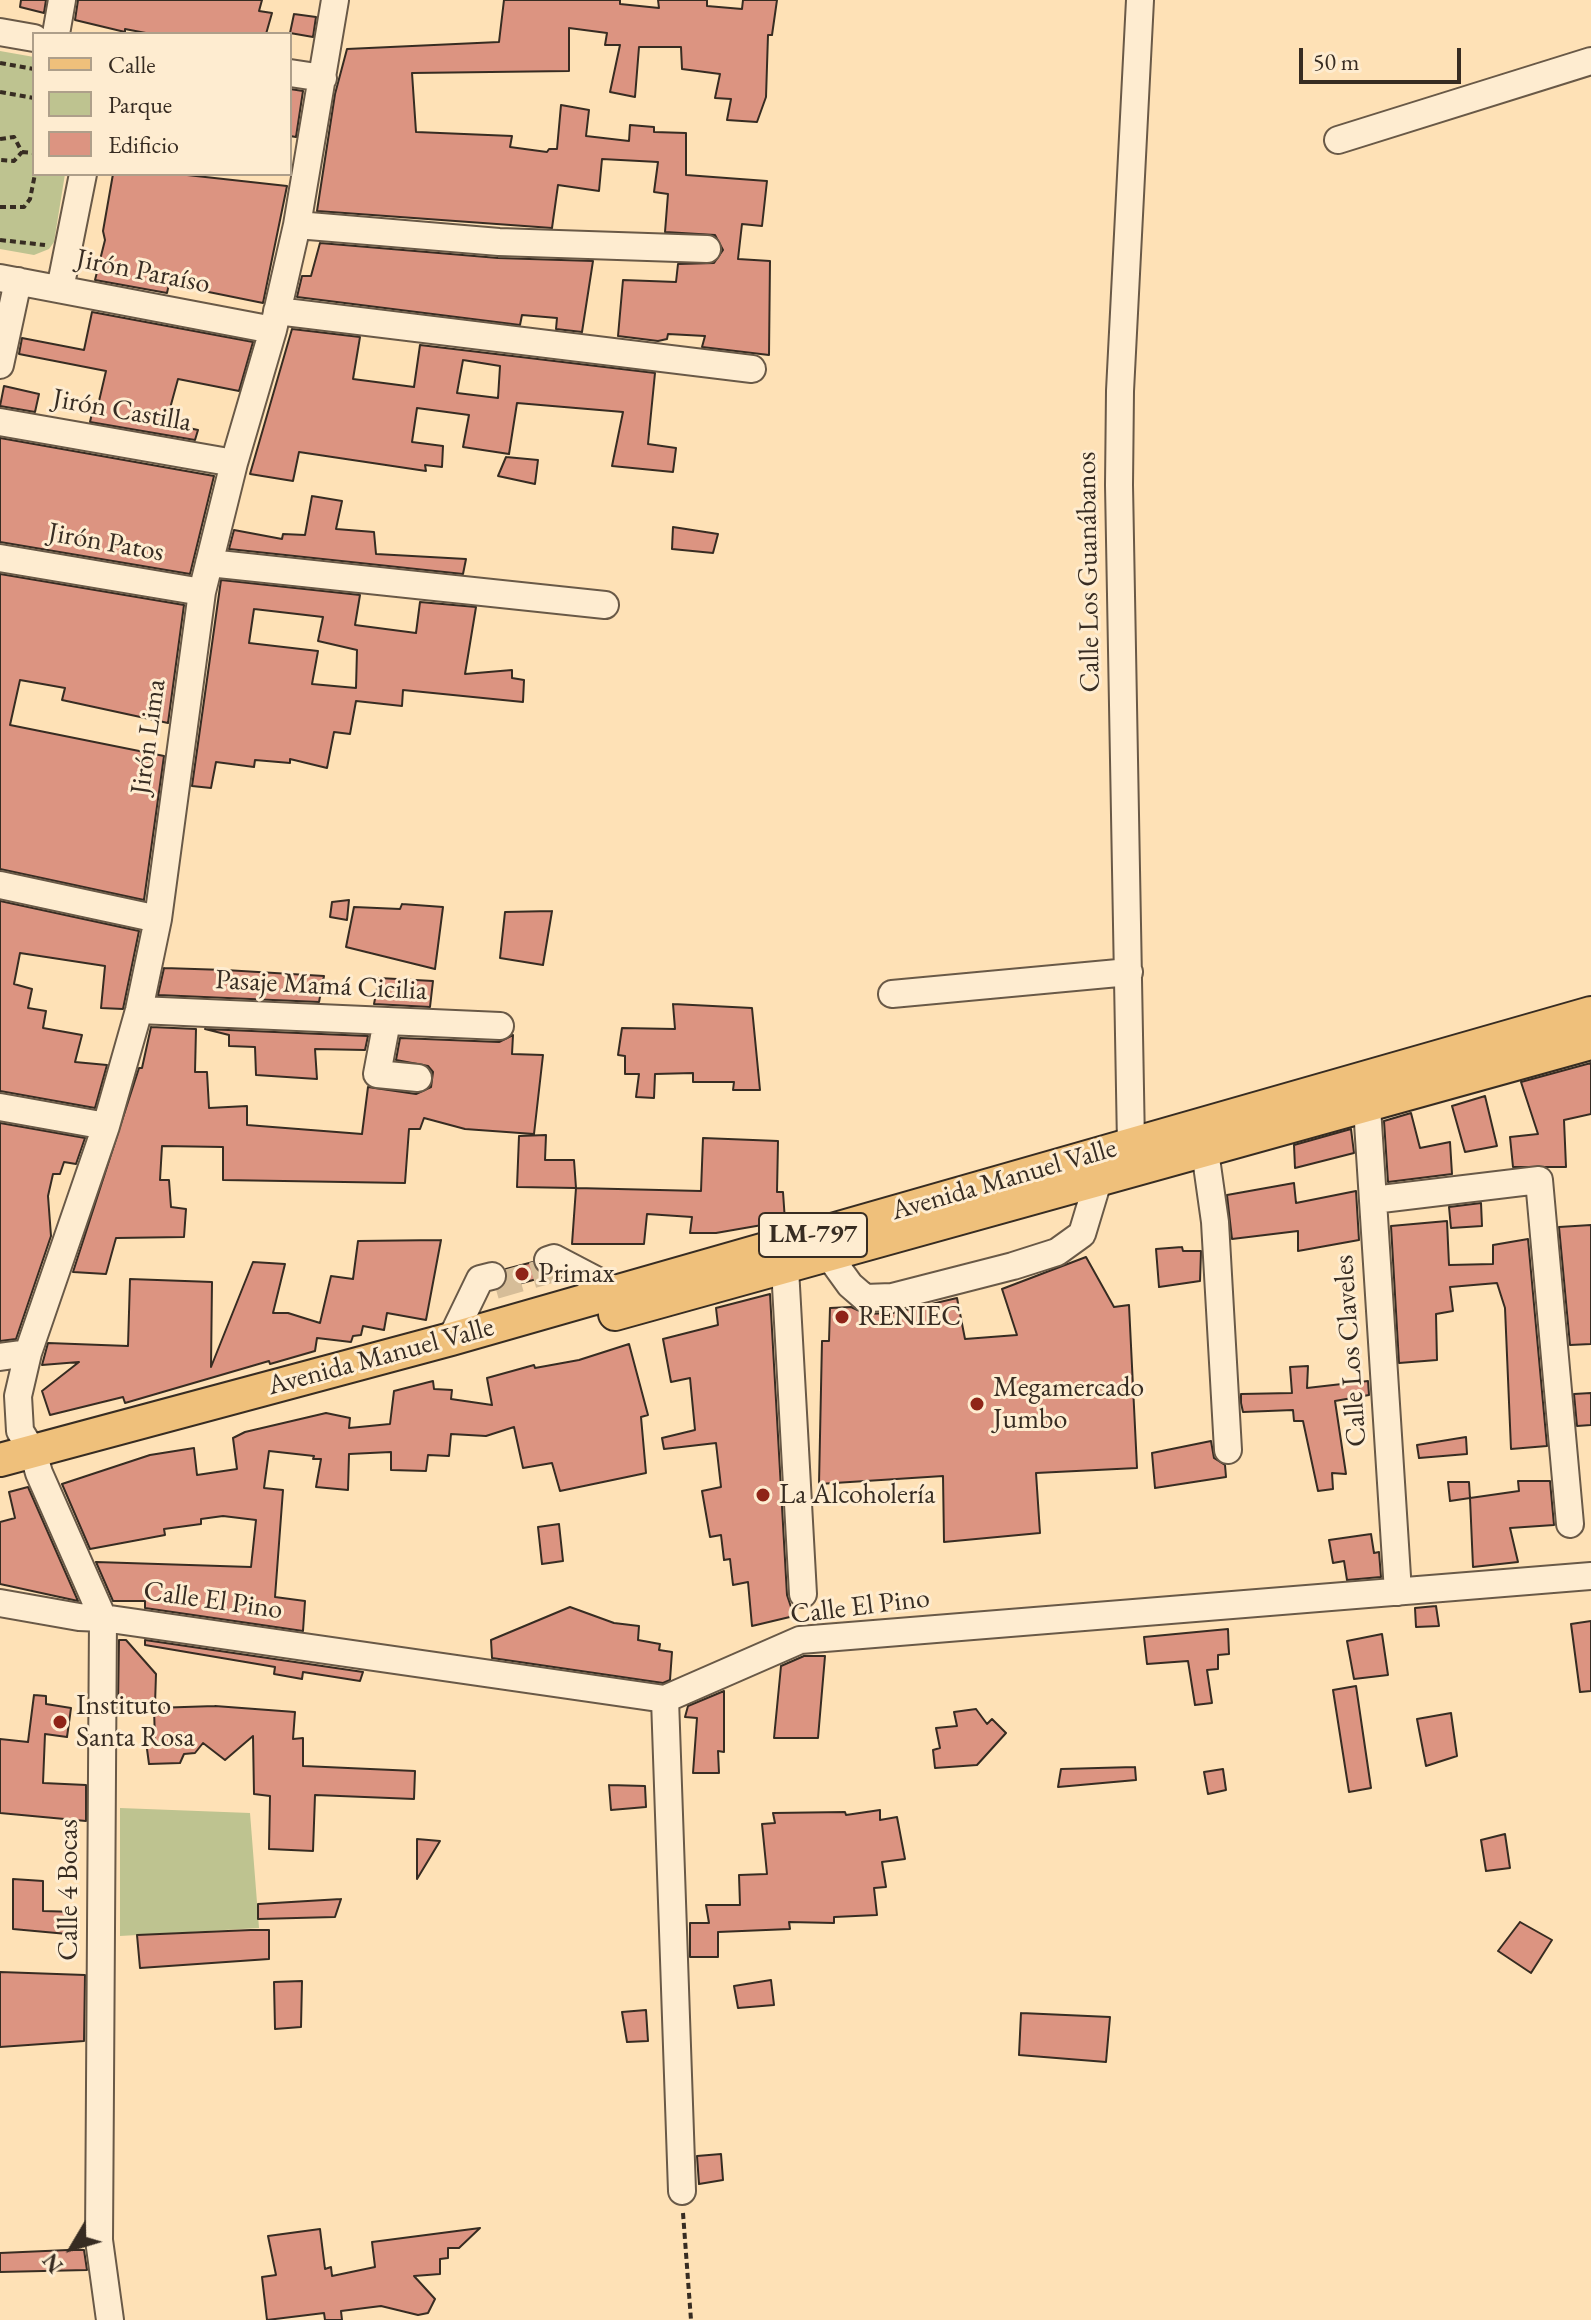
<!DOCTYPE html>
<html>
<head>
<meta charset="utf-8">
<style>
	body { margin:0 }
	#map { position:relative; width:1591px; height:2320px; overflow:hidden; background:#fee1b6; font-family:"EB Garamond",serif }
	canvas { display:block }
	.legend { position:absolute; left:32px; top:32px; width:260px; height:144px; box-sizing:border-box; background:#feecd0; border:2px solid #ae9f8a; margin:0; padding:10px 14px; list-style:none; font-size:24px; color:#372c22 }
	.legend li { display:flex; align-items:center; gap:16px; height:40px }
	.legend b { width:40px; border:2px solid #ae9f8a }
	.north { position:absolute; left:32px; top:2208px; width:80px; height:80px; -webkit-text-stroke:6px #feecd0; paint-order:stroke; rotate:232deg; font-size:22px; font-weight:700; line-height:32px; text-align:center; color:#372c22 }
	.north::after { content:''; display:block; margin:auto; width:28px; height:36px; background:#372c22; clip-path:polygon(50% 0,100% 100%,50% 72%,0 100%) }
	.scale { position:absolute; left:1299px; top:48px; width:162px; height:36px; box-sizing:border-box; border:4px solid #372c22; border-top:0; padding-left:10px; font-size:24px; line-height:28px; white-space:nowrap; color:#372c22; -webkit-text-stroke:6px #feecd0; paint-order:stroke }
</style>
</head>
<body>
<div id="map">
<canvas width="1591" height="2320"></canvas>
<ul class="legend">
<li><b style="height:10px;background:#efc07b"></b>Calle</li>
<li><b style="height:22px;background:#bec390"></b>Parque</li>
<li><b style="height:22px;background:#dc9481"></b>Edificio</li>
</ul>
<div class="north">N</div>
<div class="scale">50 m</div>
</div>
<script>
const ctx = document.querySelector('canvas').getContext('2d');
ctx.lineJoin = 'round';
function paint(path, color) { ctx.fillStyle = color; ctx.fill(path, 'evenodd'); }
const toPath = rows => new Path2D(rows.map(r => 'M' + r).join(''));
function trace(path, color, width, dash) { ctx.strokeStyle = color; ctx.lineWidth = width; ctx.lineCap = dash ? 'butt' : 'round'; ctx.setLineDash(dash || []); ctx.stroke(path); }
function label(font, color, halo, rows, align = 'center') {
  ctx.font = font + ' "EB Garamond",serif'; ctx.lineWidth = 6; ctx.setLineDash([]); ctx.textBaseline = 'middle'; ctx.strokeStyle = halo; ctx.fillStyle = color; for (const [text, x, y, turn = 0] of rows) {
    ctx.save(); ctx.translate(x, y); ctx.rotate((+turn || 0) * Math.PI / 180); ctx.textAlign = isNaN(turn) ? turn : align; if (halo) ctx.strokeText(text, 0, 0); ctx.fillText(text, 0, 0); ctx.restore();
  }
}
paint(toPath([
	[0,51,34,57,34,174,65,174,54,242,49,249,34,255,0,249],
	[120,1808,250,1813,259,1928,120,1936]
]), '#bec390');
const building = toPath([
	[21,0,46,0,44,13,20,7,21,0],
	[78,0,262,0,259,11,272,13,266,34,151,34,125,29,125,32,75,20,78,0],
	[504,0,620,0,620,4,659,8,658,0,707,0,707,6,742,9,743,0,777,0,772,35,768,35,766,97,757,122,727,120,731,99,715,98,720,74,682,69,681,47,639,47,635,97,610,92,620,45,605,45,607,33,569,28,569,71,412,73,416,132,512,136,510,147,547,152,549,149,557,149,561,105,589,110,586,136,629,141,630,125,654,127,654,132,686,133,686,175,767,181,762,226,742,224,738,259,770,261,769,355,702,347,705,336,668,334,667,339,658,341,618,336,623,280,676,282,678,264,714,263,723,250,715,235,665,232,668,194,654,192,658,162,602,159,599,191,558,185,552,228,317,211,335,94,347,49,499,42,504,0],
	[294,14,316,17,313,37,290,33,294,14],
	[290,89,303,91,296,137,290,136,290,89],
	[113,174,178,174,287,186,263,303,169,284,167,293,95,280,105,240,103,231,113,174],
	[320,243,498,258,593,261,582,332,556,329,557,318,522,315,520,325,297,297,302,276,311,276,320,243],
	[92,312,253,342,239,391,178,379,166,423,198,430,195,440,90,422,92,413,96,414,106,371,19,354,22,338,84,350,92,312],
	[292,329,360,337,353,379,414,387,420,345,655,373,648,444,676,448,673,472,612,466,623,412,517,403,509,454,463,447,469,415,417,408,412,442,443,446,442,467,425,465,426,471,299,452,293,481,250,474,292,329],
	[463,360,500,366,498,398,457,393,463,360],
	[4,386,39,394,35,412,0,406,4,386],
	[0,438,214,476,190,574,0,542,0,438],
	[506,457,538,460,535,484,498,476,506,457],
	[312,496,342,501,336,529,374,532,376,554,466,559,463,574,229,549,234,530,282,539,283,534,305,535,312,496],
	[673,527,718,534,713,553,672,549,673,527],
	[0,574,184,605,168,723,62,700,65,688,20,680,10,725,164,756,144,900,0,869,0,574],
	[221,580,360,595,355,625,416,633,420,602,476,607,465,674,512,670,512,678,524,680,523,702,403,690,402,706,356,701,350,734,334,732,327,768,290,759,290,763,255,760,254,767,216,762,211,788,192,786,221,580],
	[254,609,323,617,318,641,357,650,356,688,312,684,318,651,249,643,254,609],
	[349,900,347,920,330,917,332,902,349,900],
	[0,901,139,931,123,1009,101,1008,105,966,20,953,14,984,32,989,28,1008,46,1011,43,1028,82,1035,75,1062,107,1065,95,1108,0,1091,0,901],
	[402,904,443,907,435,969,346,947,354,907,400,909,402,904],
	[552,911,543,965,500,958,505,912,552,911],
	[164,968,225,970,324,976,319,1002,158,995,164,968],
	[379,978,433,981,430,1007,374,1004,379,978],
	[673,1004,752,1008,760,1090,733,1090,734,1082,693,1082,693,1073,655,1074,654,1098,636,1097,639,1074,625,1074,625,1056,618,1055,622,1028,675,1029,673,1004],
	[151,1027,196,1029,195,1072,207,1072,209,1108,247,1106,247,1125,362,1134,368,1087,416,1094,431,1087,433,1072,428,1066,396,1060,400,1038,499,1042,513,1035,512,1054,543,1055,534,1134,465,1129,424,1118,420,1129,409,1129,405,1183,223,1180,223,1147,162,1146,160,1180,169,1180,171,1207,186,1209,184,1237,116,1238,106,1274,73,1272,139,1068,142,1068,151,1027],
	[205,1029,368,1036,365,1050,315,1049,317,1079,256,1075,255,1047,229,1046,229,1035,205,1029],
	[1591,1063,1591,1114,1564,1120,1566,1167,1513,1167,1510,1137,1538,1134,1521,1082,1591,1063],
	[1485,1096,1497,1146,1465,1152,1452,1106,1485,1096],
	[1411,1113,1420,1148,1450,1142,1452,1174,1388,1182,1384,1121,1411,1113],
	[0,1123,85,1138,76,1164,64,1162,60,1174,53,1174,48,1196,51,1236,16,1339,0,1341,0,1123],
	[1351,1129,1354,1153,1295,1168,1294,1145,1351,1129],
	[546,1135,545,1160,574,1160,576,1188,517,1187,519,1136,546,1135],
	[703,1138,778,1141,777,1192,783,1192,785,1221,716,1233,690,1233,692,1217,647,1214,644,1244,572,1244,576,1188,701,1191,703,1138],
	[1294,1183,1296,1203,1356,1191,1359,1240,1298,1251,1298,1231,1232,1239,1227,1195,1294,1183],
	[1481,1203,1482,1226,1451,1228,1449,1207,1481,1203],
	[1447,1221,1449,1265,1493,1264,1493,1245,1528,1239,1547,1446,1511,1449,1505,1308,1497,1283,1450,1287,1453,1311,1436,1314,1437,1360,1399,1363,1391,1226,1447,1221],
	[1591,1225,1591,1344,1570,1345,1559,1227,1591,1225],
	[441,1240,426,1320,387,1313,384,1330,363,1326,361,1335,353,1336,351,1342,317,1338,315,1351,270,1364,269,1361,125,1403,123,1397,50,1415,42,1391,79,1362,42,1365,48,1343,128,1346,130,1279,212,1282,211,1367,253,1262,285,1264,273,1313,288,1313,320,1323,331,1276,353,1279,358,1241,441,1240],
	[1182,1247,1183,1251,1201,1251,1200,1281,1159,1287,1156,1249,1182,1247],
	[1086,1257,1114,1307,1129,1305,1137,1468,1036,1473,1040,1533,944,1542,943,1476,819,1484,822,1341,829,1341,830,1308,851,1307,866,1314,893,1313,957,1298,965,1339,1017,1335,1002,1289,1086,1257],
	[533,1262,537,1271,548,1276,500,1289,507,1281,506,1269,533,1262],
	[770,1294,787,1595,794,1616,752,1626,748,1582,733,1585,730,1559,724,1560,721,1535,710,1537,702,1491,721,1487,716,1443,664,1449,662,1438,695,1430,690,1378,671,1382,663,1339,718,1325,716,1308,770,1294],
	[629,1344,648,1415,641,1417,646,1473,560,1491,552,1463,523,1468,514,1427,486,1436,451,1434,449,1456,428,1455,426,1471,391,1470,391,1452,349,1454,348,1490,316,1487,321,1459,313,1459,314,1456,269,1451,264,1488,283,1490,275,1597,305,1601,303,1631,145,1608,145,1601,113,1601,96,1562,251,1567,256,1520,223,1516,201,1519,201,1524,164,1529,165,1535,90,1549,62,1484,150,1455,194,1448,197,1475,237,1469,233,1438,245,1432,326,1413,350,1418,349,1428,390,1424,394,1391,433,1381,434,1389,452,1390,451,1399,492,1405,487,1378,534,1365,535,1368,579,1360,629,1344],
	[1308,1366,1307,1388,1368,1381,1369,1395,1335,1401,1346,1474,1332,1473,1333,1489,1318,1491,1303,1421,1294,1421,1293,1410,1243,1412,1241,1403,1241,1394,1292,1393,1290,1367,1308,1366],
	[1591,1393,1591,1425,1577,1426,1574,1394,1591,1393],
	[1466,1437,1467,1454,1419,1458,1417,1445,1466,1437],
	[1211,1441,1214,1458,1225,1465,1226,1477,1155,1488,1152,1453,1211,1441],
	[1518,1481,1550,1481,1554,1525,1510,1528,1518,1562,1473,1567,1470,1498,1519,1491,1518,1481],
	[1448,1482,1469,1482,1470,1498,1450,1501,1448,1482],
	[28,1487,78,1601,0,1584,0,1522,15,1518,9,1492,28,1487],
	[559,1524,563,1561,542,1564,538,1527,559,1524],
	[1371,1534,1374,1553,1379,1552,1381,1577,1347,1580,1344,1561,1333,1563,1329,1540,1371,1534],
	[1436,1606,1439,1626,1416,1627,1415,1608,1436,1606],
	[570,1607,614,1623,639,1626,638,1640,660,1644,659,1650,672,1652,670,1680,663,1683,492,1658,491,1640,570,1607],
	[1591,1621,1591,1691,1580,1692,1571,1624,1591,1621],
	[1228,1629,1229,1654,1218,1655,1218,1669,1207,1670,1212,1703,1195,1705,1188,1661,1147,1664,1144,1637,1228,1629],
	[1382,1634,1388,1675,1354,1679,1347,1641,1382,1634],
	[119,1640,126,1640,156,1674,155,1705,118,1705,119,1640],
	[145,1640,363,1672,360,1681,303,1672,302,1679,274,1674,275,1667,145,1645,145,1640],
	[804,1656,825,1656,818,1738,774,1738,781,1666,804,1656],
	[1356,1686,1371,1788,1349,1792,1333,1690,1356,1686],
	[724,1691,724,1752,718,1751,719,1773,693,1773,697,1718,685,1717,688,1706,724,1691],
	[34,1695,46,1696,46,1704,71,1708,67,1737,45,1734,43,1783,86,1785,86,1821,0,1813,0,1739,28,1742,34,1695],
	[215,1706,295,1712,293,1739,303,1738,303,1766,415,1771,414,1799,315,1795,313,1851,269,1849,270,1796,254,1794,253,1736,225,1760,203,1743,195,1753,184,1754,180,1763,149,1764,147,1749,155,1741,154,1708,215,1706],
	[976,1709,987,1724,992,1719,1006,1733,977,1765,935,1768,933,1750,940,1748,936,1728,957,1726,954,1712,976,1709],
	[1451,1713,1457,1756,1426,1766,1417,1719,1451,1713],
	[1135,1767,1136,1780,1058,1787,1061,1769,1135,1767],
	[1223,1769,1226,1790,1208,1794,1204,1772,1223,1769],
	[609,1785,645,1786,646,1807,611,1810,609,1785],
	[880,1810,880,1820,897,1817,905,1859,882,1862,886,1887,874,1888,877,1915,834,1917,834,1923,789,1922,790,1929,718,1932,718,1957,690,1957,690,1923,709,1923,706,1905,740,1905,739,1875,767,1874,762,1824,775,1823,773,1813,845,1812,846,1815,880,1810],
	[1505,1834,1510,1868,1486,1871,1481,1840,1505,1834],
	[417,1839,440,1841,417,1879,417,1839],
	[13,1879,43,1881,43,1911,78,1912,78,1935,13,1929,13,1879],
	[341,1899,335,1917,258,1919,258,1904,341,1899],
	[1520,1922,1552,1940,1531,1973,1498,1951,1520,1922],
	[251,1930,269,1930,269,1959,140,1968,137,1935,251,1930],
	[0,1972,85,1975,84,2041,0,2047,0,1972],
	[771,1980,774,2005,738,2008,734,1986,771,1980],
	[302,1981,301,2027,275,2029,274,1982,302,1981],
	[646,2010,648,2041,627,2042,622,2012,646,2010],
	[1021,2013,1110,2017,1106,2062,1019,2055,1021,2013],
	[721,2154,723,2180,699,2184,697,2156,721,2154],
	[480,2228,459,2248,448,2248,448,2258,440,2259,440,2274,414,2276,435,2299,428,2313,418,2315,381,2306,341,2311,342,2320,325,2320,324,2313,267,2320,262,2277,276,2275,268,2236,320,2229,325,2269,331,2267,332,2276,375,2267,372,2242,480,2228],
	[68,2250,84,2250,87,2270,0,2272,0,2253,68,2250]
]);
paint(building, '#dc9481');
trace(building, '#372c22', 2);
trace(toPath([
	[495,1286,551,1270]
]), '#d6bd98', 26, [26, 13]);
const minor = toPath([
	[0,32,34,38],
	[56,34,62,0],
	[290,73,323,78],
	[1338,140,1591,61],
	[297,225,499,242,707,249],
	[0,278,273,330],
	[60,289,83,174],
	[277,311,752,369],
	[0,365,18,281],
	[0,422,234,463],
	[0,558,202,592],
	[209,563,605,605],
	[0,885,158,919],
	[892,994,1129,972],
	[139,1010,500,1026],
	[387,1021,377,1074,418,1078],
	[0,1107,106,1126],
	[1367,1107,1398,1592],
	[1131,1144,1119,485,1120,391,1140,0],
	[1205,1151,1215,1222,1228,1450],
	[1373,1200,1539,1180,1570,1524],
	[784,1250,803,1594],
	[829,1256,850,1285,865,1298,892,1297,1013,1266,1057,1252,1082,1234,1098,1181],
	[548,1260,554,1258,617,1291],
	[451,1339,480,1279,492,1276],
	[0,1357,28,1353],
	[0,1603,79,1617,103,1618,665,1699,800,1640,1591,1576],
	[665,1699,682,2191],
	[110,2320,99,2240,103,1618,39,1473,33,1452,20,1431,18,1396,28,1353,106,1126,139,1010,158,919,202,592,234,463,273,330,297,225,335,0]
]);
const major = toPath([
	[615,1314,1591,1043],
	[0,1460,451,1339,1591,1013]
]);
trace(minor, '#695947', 30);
trace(major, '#372c22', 36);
trace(toPath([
	[0,63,34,69],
	[0,92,34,98],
	[0,139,14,137,22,152,14,161,0,160],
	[22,152,34,153],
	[0,207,24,207,30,199,35,174],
	[0,240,45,245],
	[683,2213,691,2320]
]), '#372c22', 4, [6, 4]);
trace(minor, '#feecd0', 26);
trace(major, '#efc07b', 32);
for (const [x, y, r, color] of [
	[522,1274,8,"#8f2418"],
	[842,1317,8,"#8f2418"],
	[977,1404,8,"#8f2418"],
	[763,1495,8,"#8f2418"],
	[60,1722,8,"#8f2418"]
]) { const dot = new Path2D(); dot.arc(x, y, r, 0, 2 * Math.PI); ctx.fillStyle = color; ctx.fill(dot); trace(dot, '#feecd0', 3); }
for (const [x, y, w] of [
	[813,1235,108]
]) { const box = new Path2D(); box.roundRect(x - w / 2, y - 22, w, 44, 6); ctx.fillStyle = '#feecd0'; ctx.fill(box); trace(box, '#372c22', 2); }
label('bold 26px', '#372c22', null, [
	["LM-797",813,1235]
]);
label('28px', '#372c22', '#feecd0', [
	["Jirón Paraíso",143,272,11],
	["Jirón Castilla",122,411,10],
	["Jirón Patos",106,543,10],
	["Calle Los Guanábanos",1089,572,-91],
	["Jirón Lima",149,737,-82],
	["Pasaje Mamá Cicilia",321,986,3],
	["Avenida Manuel Valle",1004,1180,-16],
	["Calle Los Claveles",1351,1351,-94],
	["Avenida Manuel Valle",381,1357,-15],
	["Calle El Pino",213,1601,8],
	["Calle El Pino",860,1607,-7],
	["Calle 4 Bocas",69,1890,-90]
]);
label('28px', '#372c22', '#feecd0', [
	["Primax",538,1274],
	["RENIEC",858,1317],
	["Megamercado",993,1388],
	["Jumbo",993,1420],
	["La Alcoholería",779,1495],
	["Instituto",76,1706],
	["Santa Rosa",76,1738]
], 'left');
</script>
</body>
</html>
